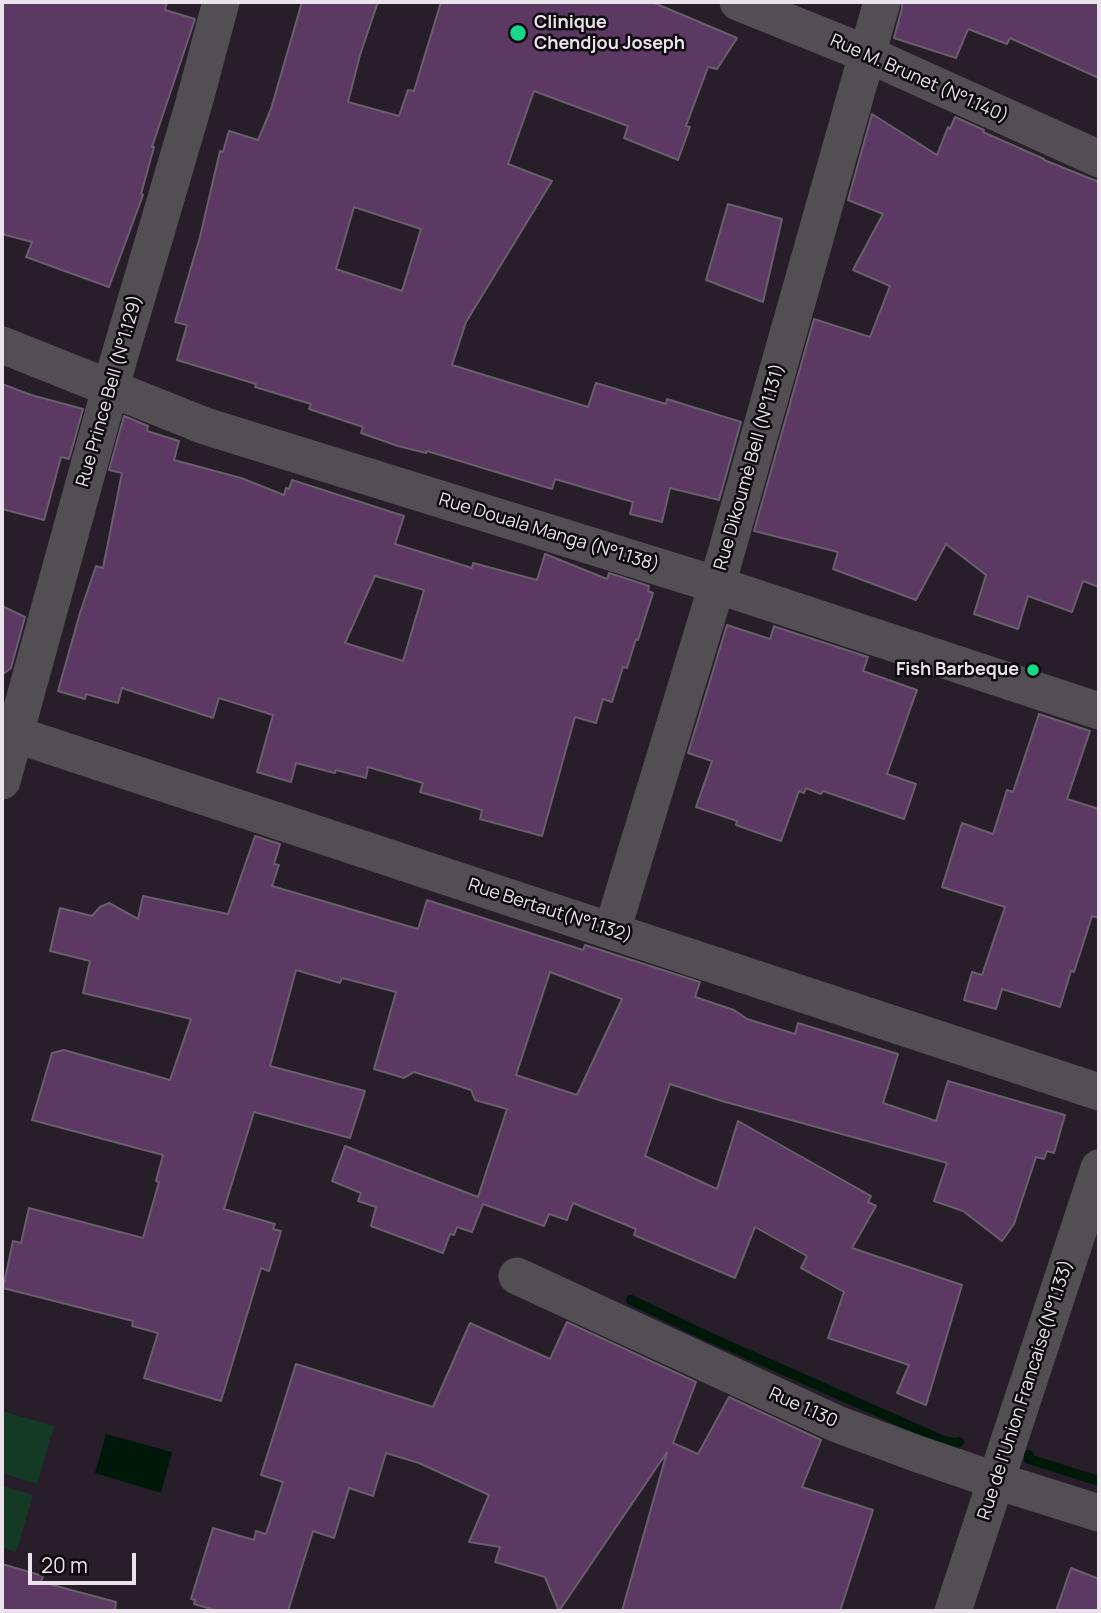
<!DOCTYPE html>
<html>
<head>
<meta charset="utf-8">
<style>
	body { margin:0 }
	#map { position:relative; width:1101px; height:1613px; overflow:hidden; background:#281e2a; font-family:Manrope,sans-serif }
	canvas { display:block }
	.frame { position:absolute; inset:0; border:4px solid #eae3eb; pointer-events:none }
	.scale { position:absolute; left:28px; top:1553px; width:108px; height:32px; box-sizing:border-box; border:4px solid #eae3eb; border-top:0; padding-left:9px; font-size:21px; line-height:24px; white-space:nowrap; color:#eae3eb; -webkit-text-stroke:5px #0e0a0f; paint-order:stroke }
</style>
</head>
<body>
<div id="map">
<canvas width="1101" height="1613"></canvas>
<div class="frame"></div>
<div class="scale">20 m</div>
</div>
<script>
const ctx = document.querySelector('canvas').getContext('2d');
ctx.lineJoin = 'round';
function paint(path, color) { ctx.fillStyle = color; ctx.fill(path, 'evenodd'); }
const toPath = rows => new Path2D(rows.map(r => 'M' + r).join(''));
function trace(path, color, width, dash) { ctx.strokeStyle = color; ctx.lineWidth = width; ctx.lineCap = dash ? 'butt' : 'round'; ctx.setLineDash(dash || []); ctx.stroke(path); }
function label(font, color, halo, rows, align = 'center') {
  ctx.font = font + ' Manrope,sans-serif'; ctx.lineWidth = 5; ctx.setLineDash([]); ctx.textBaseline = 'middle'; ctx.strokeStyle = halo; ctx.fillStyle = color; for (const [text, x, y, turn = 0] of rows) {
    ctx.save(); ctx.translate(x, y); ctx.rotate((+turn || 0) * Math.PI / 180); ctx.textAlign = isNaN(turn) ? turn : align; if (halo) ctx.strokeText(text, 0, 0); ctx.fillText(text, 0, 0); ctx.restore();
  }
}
paint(toPath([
	[2,1411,54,1426,37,1484,2,1473],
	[2,1486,33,1495,16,1552,2,1547]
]), '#143a26');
paint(toPath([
	[106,1434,172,1452,161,1493,95,1473]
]), '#001809');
trace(toPath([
	[631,1300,711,1338,944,1441,955,1443,959,1442],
	[1029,1455,1029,1459,1099,1481]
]), '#001809', 10);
const building = toPath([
	[2,2,167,2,165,10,195,19,152,147,154,147,141,194,143,195,109,287,26,257,32,242,2,234,2,2],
	[302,2,378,2,360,55,348,102,399,116,408,90,414,91,441,2,652,2,737,38,717,69,708,67,686,126,690,127,678,160,624,138,628,126,534,91,508,164,552,181,466,322,452,365,588,407,596,383,666,404,667,399,741,422,719,500,670,488,662,522,630,514,633,502,555,479,552,489,427,451,426,453,398,446,361,433,363,427,309,409,311,404,255,387,256,384,177,360,187,325,175,322,200,237,220,151,223,152,229,131,258,140,271,109,302,2],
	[354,207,421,229,402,291,336,269,354,207],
	[902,2,1099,2,1099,78,1010,38,1007,44,968,29,956,58,894,38,902,8,902,2],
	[872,114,937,155,948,127,950,129,955,117,984,130,983,132,1044,159,1044,160,1099,182,1099,587,1083,581,1072,612,1028,596,1018,629,974,614,986,575,946,544,916,600,833,569,838,552,754,531,814,319,870,337,890,286,853,270,883,214,848,200,872,114],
	[728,204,782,219,763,302,706,280,728,204],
	[2,384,31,395,83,409,69,459,61,457,44,520,2,509,2,384],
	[124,416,148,426,147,431,179,441,174,460,241,478,284,495,286,488,289,489,292,480,404,516,395,544,472,568,473,563,537,580,545,554,607,579,609,573,649,586,648,591,653,593,638,640,636,639,627,668,623,667,612,702,603,699,596,723,575,717,542,836,480,819,482,810,420,792,423,783,368,767,366,778,336,770,335,773,296,763,291,782,257,772,273,715,219,698,213,718,122,688,118,703,86,694,85,699,58,691,80,613,96,566,103,568,122,473,109,470,124,416],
	[375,576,424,590,403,661,345,643,375,576],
	[2,606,25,617,11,668,2,675,2,606],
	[727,625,770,639,774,626,776,627,868,657,863,671,917,690,887,774,916,784,904,819,823,791,821,794,806,788,804,793,799,791,781,841,736,825,737,821,696,807,712,761,688,753,727,625],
	[1039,714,1090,731,1067,799,1099,809,1099,918,1092,916,1074,972,1071,971,1060,1007,1002,989,996,1009,964,1000,972,972,982,975,1005,907,942,887,962,823,993,834,1007,790,1013,792,1039,714],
	[255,836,280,844,274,864,279,865,272,886,418,929,427,900,583,950,585,945,700,982,695,997,734,1010,747,1019,795,1034,798,1023,898,1054,883,1103,936,1121,948,1081,1065,1115,1054,1153,1047,1151,1044,1159,1036,1157,1014,1224,1002,1241,963,1211,934,1201,947,1163,722,1101,670,1084,645,1156,717,1189,738,1121,871,1196,868,1202,876,1206,852,1248,962,1285,926,1405,897,1393,909,1365,828,1338,844,1292,801,1268,807,1256,755,1227,735,1278,634,1235,636,1229,573,1203,567,1220,549,1214,544,1226,483,1204,472,1232,457,1227,454,1235,450,1234,443,1253,371,1226,376,1207,358,1201,361,1193,332,1181,345,1146,478,1197,507,1109,475,1100,471,1090,440,1080,414,1072,404,1078,374,1069,396,992,342,978,340,983,296,970,270,1066,365,1091,350,1138,254,1112,224,1209,275,1224,273,1229,281,1231,269,1271,261,1268,221,1401,144,1378,158,1333,132,1326,133,1321,3,1288,13,1241,21,1243,29,1208,143,1238,159,1182,156,1181,163,1155,32,1120,52,1053,64,1050,170,1080,191,1019,83,993,90,961,50,951,60,908,92,916,100,907,109,903,138,919,143,896,228,914,255,836],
	[550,972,622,999,577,1095,516,1075,550,972],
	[567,1322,696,1382,673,1443,698,1454,729,1397,821,1440,802,1487,873,1510,840,1611,622,1611,667,1452,559,1611,545,1577,495,1562,500,1547,469,1542,489,1495,419,1463,386,1453,373,1496,349,1488,334,1538,313,1531,288,1611,218,1611,194,1604,195,1600,191,1599,213,1528,254,1540,256,1531,266,1534,283,1482,261,1475,296,1364,433,1407,470,1323,550,1359,567,1322],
	[2,1564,43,1576,41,1582,116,1602,115,1611,2,1611,2,1564],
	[1071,1568,1099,1579,1099,1611,1056,1611,1071,1568]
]);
paint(building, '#5c3963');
trace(building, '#695e6c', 2);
trace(toPath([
	[738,2,867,54,1099,159],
	[2,345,205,426,717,585,1099,711],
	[2,730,1099,1092],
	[2,781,110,389,194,103,221,2],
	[612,931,717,585,882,2],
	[517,1276,837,1424,918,1454,997,1481,1099,1513],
	[953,1611,1099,1168]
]), '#534e54', 37);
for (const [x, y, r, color] of [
	[518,33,9,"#18d989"],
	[1033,670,7,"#18d989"]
]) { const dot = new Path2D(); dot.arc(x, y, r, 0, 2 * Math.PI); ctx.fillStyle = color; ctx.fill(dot); trace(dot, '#0e0a0f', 2.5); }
label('bold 18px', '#eae3eb', '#0e0a0f', [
	["Clinique",534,23],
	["Chendjou Joseph",534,44],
	["Fish Barbeque",1019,670,"right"]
], 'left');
label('18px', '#eae3eb', '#0e0a0f', [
	["Rue M. Brunet (N°1.140)",919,79,24],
	["Rue Prince Bell (N°1.129)",110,391,-74],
	["Rue Dikoumè Bell (N°1.131)",750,467,-74],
	["Rue Douala Manga (N°1.138)",549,533,17],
	["Rue Bertaut(N°1.132)",550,911,18],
	["Rue de l'Union Francaise(N°1.133)",1026,1390,-72],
	["Rue 1.130",803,1408,24]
]);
</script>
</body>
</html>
